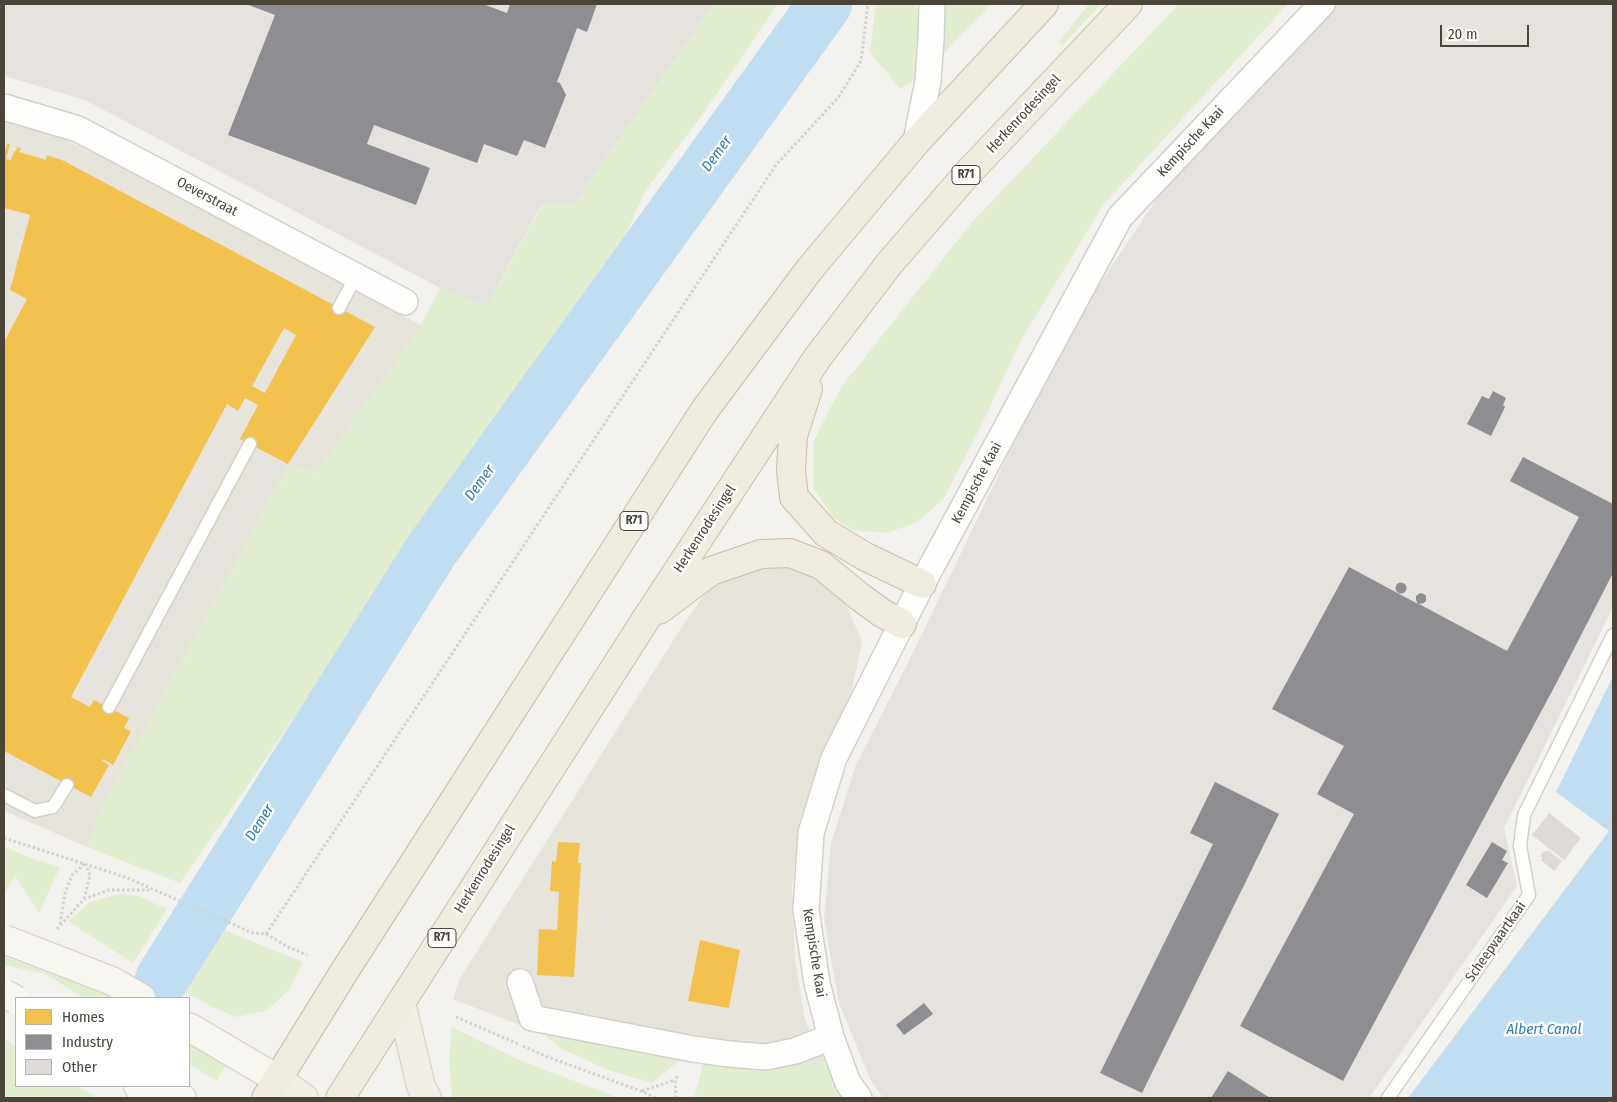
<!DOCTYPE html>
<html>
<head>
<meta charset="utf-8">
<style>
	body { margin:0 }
	#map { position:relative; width:1617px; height:1102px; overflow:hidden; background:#f4f2ee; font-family:"Fira Sans Condensed",sans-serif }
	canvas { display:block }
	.frame { position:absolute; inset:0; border:5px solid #4b4439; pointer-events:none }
	.legend { position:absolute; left:15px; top:997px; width:175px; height:90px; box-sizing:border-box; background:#fff; border:1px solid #b7b4b0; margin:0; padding:6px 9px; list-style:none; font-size:15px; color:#4b4439 }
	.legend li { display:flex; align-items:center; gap:10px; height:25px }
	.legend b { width:25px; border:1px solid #b7b4b0 }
	.scale { position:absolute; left:1440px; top:25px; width:89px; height:22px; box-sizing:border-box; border:2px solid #4b4439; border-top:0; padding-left:6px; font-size:15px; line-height:18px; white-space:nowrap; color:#4b4439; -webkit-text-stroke:4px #fff; paint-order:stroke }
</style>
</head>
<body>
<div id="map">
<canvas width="1617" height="1102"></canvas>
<div class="frame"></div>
<ul class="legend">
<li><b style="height:14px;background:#f2c14e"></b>Homes</li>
<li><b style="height:14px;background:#8d8d92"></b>Industry</li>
<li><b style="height:14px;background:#dedbd6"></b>Other</li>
</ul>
<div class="scale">20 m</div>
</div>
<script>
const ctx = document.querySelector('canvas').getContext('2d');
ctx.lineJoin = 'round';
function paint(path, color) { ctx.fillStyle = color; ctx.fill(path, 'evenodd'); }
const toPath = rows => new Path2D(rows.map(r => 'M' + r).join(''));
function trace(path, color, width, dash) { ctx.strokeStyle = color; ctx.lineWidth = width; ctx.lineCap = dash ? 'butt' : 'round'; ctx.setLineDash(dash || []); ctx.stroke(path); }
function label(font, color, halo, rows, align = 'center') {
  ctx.font = font + ' "Fira Sans Condensed",sans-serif'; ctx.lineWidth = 5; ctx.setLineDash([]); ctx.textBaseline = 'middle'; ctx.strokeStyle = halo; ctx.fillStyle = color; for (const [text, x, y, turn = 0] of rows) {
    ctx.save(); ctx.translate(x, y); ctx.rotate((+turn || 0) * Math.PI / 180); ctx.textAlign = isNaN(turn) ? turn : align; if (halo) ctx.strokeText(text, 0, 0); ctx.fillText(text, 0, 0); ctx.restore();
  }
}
paint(toPath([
	[4,119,66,140,104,157,421,325,415,336,316,473,289,465,104,804,87,847,4,811],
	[770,562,804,570,826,582,844,600,862,641,852,691,822,753,799,825,792,889,795,959,805,1020,825,1061,785,1068,681,1059,545,1035,453,999,459,980,681,628,714,581]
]), '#e7e4dc');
paint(toPath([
	[4,4,714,4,574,203,541,205,486,307,440,288,85,100,4,76],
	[1335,4,1613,4,1613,607,1504,828,1517,886,1369,1098,883,1098,870,1079,839,1003,824,919,831,843,856,765,909,661,1028,414,1093,294,1158,197,1249,89]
]), '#e6e2de');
paint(toPath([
	[714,4,778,4,702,115,645,191,622,243,180,883,87,847,104,804,289,465,316,473,415,336,440,288,486,307,542,205,574,203],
	[876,4,916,4,918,23,914,80,900,89,870,52],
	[943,4,991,4,943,54,942,53],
	[1089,4,1101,4,1063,45,1059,42],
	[1179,4,1288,4,1104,204,1021,340,981,426,943,500,915,523,886,533,853,530,833,517,814,489,813,444,826,416,842,386,973,221],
	[4,846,28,857,60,867,39,913,15,876,4,894],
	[120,894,138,896,167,909,133,963,68,921,90,902],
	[215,926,303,962,290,989,266,1011,236,1017,210,1006,175,986],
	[4,953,103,990,117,998,84,998,45,974,4,965],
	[452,1027,519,1060,619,1098,452,1098,449,1059],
	[545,1035,681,1059,652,1083,608,1070,560,1048],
	[4,1039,16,1047,16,1086,78,1086,93,1095,91,1098,4,1098],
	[189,1041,227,1064,216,1081,189,1064],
	[704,1061,785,1068,825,1061,848,1098,694,1098]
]), '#e1eecf');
paint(toPath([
	[224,429,238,437,90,704,76,696],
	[265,455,284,468,212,585,202,579,131,713,121,708,192,573],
	[4,760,50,783,43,799,4,780]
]), '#e6e3df');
paint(toPath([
	[1613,676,1613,1098,1408,1098,1609,831,1556,792]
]), '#c0ddf1');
paint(toPath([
	[7,144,10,144,6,159,11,160,14,151,16,151,17,147,21,148,19,152,46,160,47,155,64,161,375,327,288,464,240,439,258,405,245,398,238,411,227,404,71,697,90,707,94,700,129,718,124,728,131,731,113,765,103,759,102,761,109,765,91,797,4,751,4,342,27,299,10,290,30,215,4,208,4,148,6,149],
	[284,328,296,335,265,393,252,386],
	[558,842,580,843,578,863,581,863,574,977,537,975,539,929,557,930,559,892,550,891,552,861,556,862],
	[700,940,740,950,729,1008,688,1001]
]), '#f2c14e');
paint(toPath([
	[246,4,483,4,507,13,510,4,597,4,587,32,577,28,557,82,560,83,566,95,545,148,524,140,517,156,484,144,477,163,374,125,367,144,430,168,416,205,228,135,275,15],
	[1493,391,1506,398,1503,405,1505,407,1491,436,1467,424,1482,396,1489,399],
	[1523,457,1613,504,1613,573,1558,680,1343,1081,1240,1026,1354,814,1317,794,1344,746,1272,709,1349,567,1418,604,1416,600,1416,596,1420,593,1424,594,1426,596,1426,601,1424,603,1419,604,1507,651,1579,517,1510,481],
	'1395.5 588a5.5 5.5 0 1 1 11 0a5.5 5.5 0 1 1-11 0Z',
	[1215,782,1279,814,1142,1093,1100,1073,1213,844,1190,833],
	[1492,842,1507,851,1502,860,1508,863,1487,898,1466,885],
	[924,1003,933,1014,904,1035,896,1025],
	[1228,1071,1270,1098,1211,1098]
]), '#8d8d92');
trace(toPath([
	[162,979,431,551,825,4]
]), '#c0ddf1', 54);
paint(toPath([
	[1549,813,1581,838,1564,860,1532,835],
	[1548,850,1562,861,1554,871,1541,860,1543,858,1540,856,1544,851,1546,852]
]), '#dedbd6');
const service = toPath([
	[339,308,356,276],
	[109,707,250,444],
	[4,795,35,811,53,807,67,785],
	[1388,1098,1529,895,1520,846,1524,815,1613,635]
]);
const minor = toPath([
	[4,107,78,129,405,302],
	[916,142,928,81,931,39,932,4],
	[520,982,532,1018,693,1049,729,1054,766,1057,795,1051,831,1037],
	[859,1098,848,1083,831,1037,817,983,806,910,811,833,834,758,922,584,1120,217,1322,4]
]);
const secondary = toPath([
	[189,1027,277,1079],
	[138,1086,145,1098],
	[159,1086,182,1098]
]);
const primary = toPath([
	[401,1002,421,1086,427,1098],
	[277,1079,304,1098]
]);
const trunk = toPath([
	[808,389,793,436,791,470,794,497,826,533,864,556,922,584],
	[659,610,711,571,761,554,790,553,821,565,860,597,882,613,902,624],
	[266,1098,344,972,704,411,809,270,916,142,1044,4],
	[340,1098,646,619,818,357,889,264,967,174,1128,4]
]);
trace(service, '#d2d0cb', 15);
trace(minor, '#d2d0cb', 28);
trace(secondary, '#d3cfc5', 30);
trace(primary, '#d6cebb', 30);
trace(trunk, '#ccbfa9', 30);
trace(toPath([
	[1603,826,1613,815],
	[4,838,125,877,253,933,266,934,288,947,307,955],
	[84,899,90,875,86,864],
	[60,924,65,893,72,875,86,863],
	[57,929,84,899,109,890,149,890],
	[266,934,776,165,838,98,861,61,868,4],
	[456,1017,518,1044],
	[523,1046,545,1056,641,1091,656,1098],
	[642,1091,675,1080],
	[676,1098,675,1080,678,1075]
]), '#d3d2cc', 3, [2.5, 2.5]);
trace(service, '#fdfdfc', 12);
trace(minor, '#fdfdfc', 25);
trace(secondary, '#f7f6f1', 28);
trace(primary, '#f2efe6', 28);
trace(trunk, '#f0ece0', 28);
const secondaryBridge = toPath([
	[4,939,112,981,141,998],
	[4,993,16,1000]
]);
trace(secondaryBridge, '#d3cfc5', 30, []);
trace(secondaryBridge, '#f7f6f1', 28);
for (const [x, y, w] of [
	[966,175,28],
	[634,521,28],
	[442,938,28]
]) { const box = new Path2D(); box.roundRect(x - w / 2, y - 9.5, w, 19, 4); ctx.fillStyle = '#fff'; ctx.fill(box); trace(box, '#4b4439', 1); }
label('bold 12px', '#4b4439', null, [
	["R71",966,175],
	["R71",634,521],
	["R71",442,938]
]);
label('14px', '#4b4439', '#fff', [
	["Herkenrodesingel",1024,114,-47],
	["Kempische Kaai",1191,142,-47],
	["Oeverstraat",207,197,28],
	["Kempische Kaai",977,483,-62],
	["Herkenrodesingel",705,529,-57],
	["Herkenrodesingel",485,869,-58],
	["Scheepvaartkaai",1496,942,-55],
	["Kempische Kaai",814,953,81]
]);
label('italic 15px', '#2e7ab2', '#fff', [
	["Demer",717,154,-54],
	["Demer",480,483,-54],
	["Demer",260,823,-58],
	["Albert Canal",1544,1030]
]);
</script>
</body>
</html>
